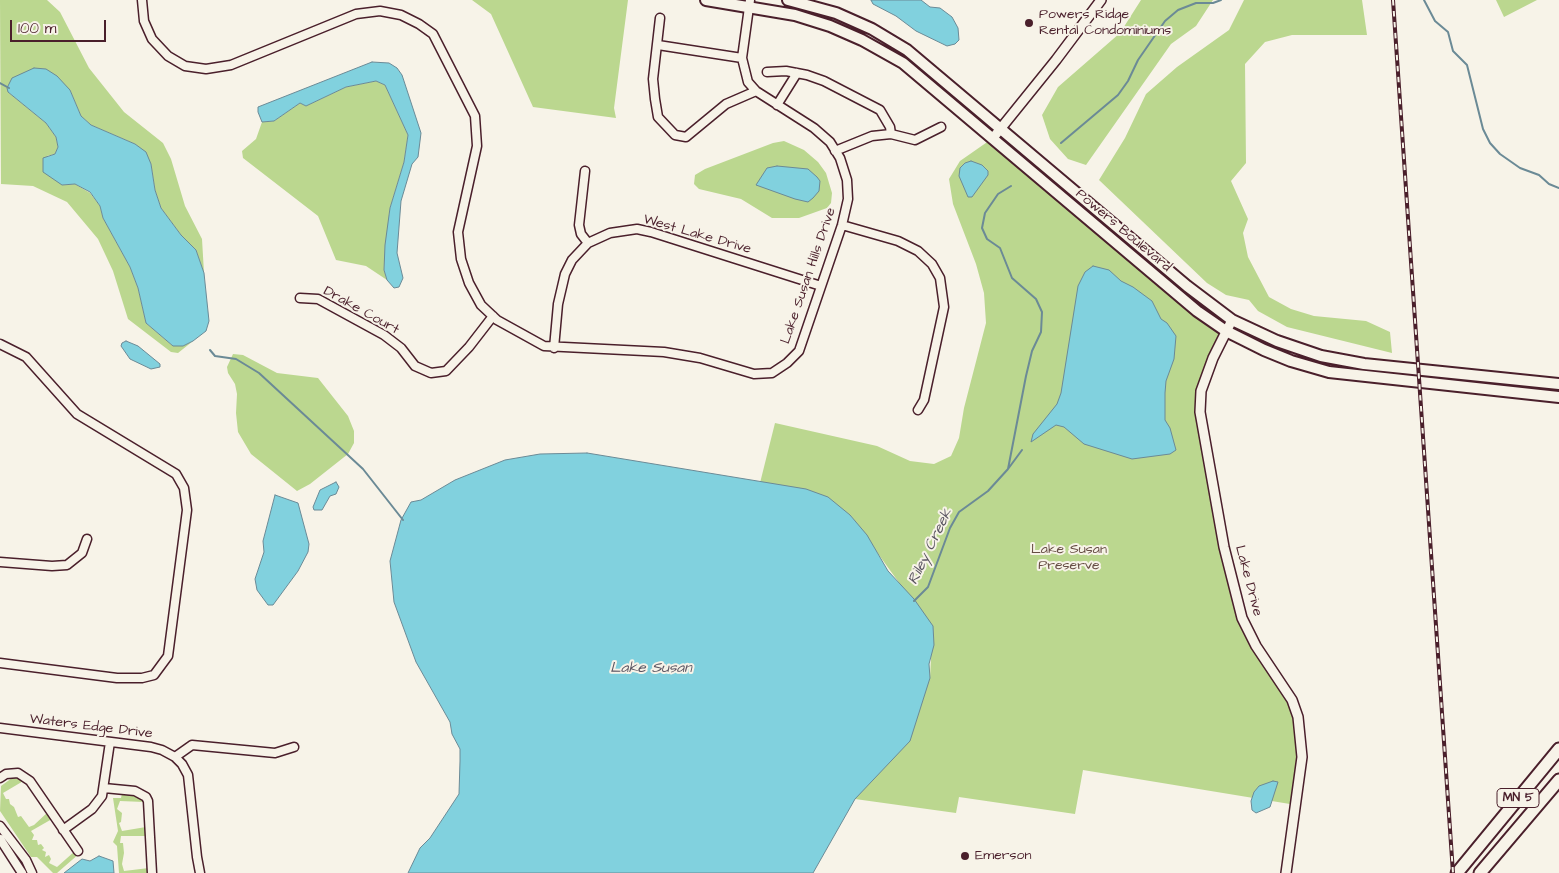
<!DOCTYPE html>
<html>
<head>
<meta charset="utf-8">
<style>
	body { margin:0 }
	#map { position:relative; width:1559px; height:873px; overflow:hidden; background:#f7f3e8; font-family:"Architects Daughter",sans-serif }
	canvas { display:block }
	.scale { position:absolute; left:10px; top:20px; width:96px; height:22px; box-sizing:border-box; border:2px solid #4a1f2b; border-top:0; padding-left:6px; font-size:15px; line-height:18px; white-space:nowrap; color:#4a1f2b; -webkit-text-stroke:4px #f7f3e8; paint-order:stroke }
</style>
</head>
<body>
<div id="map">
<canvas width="1559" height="873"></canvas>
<div class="scale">100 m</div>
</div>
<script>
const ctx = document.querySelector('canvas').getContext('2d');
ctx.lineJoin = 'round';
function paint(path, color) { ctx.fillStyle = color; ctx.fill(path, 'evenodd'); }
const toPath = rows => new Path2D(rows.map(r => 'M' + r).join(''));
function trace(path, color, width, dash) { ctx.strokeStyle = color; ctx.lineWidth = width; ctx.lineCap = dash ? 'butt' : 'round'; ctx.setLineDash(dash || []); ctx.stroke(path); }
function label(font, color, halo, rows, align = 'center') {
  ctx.font = font + ' "Architects Daughter",sans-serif'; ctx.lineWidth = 4; ctx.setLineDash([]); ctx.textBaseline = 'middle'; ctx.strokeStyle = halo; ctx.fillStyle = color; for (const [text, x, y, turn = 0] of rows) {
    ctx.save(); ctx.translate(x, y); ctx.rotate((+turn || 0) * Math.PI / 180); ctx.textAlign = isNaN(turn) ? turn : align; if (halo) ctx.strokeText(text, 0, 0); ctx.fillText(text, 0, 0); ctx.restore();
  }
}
paint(toPath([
	[0,0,47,0,60,12,89,68,124,112,163,143,171,159,185,206,202,239,204,273,196,250,181,235,161,208,155,190,151,164,135,144,91,125,81,116,70,90,8,92,46,123,56,137,58,147,55,154,47,156,62,185,75,184,90,193,100,206,103,218,130,267,138,288,146,323,173,346,183,346,193,341,178,353,171,352,128,319,113,271,98,239,67,202,33,186,1,184],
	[472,0,628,0,614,108,616,118,533,107,491,14],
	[1141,0,1213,0,1196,26,1171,44,1086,165,1068,159,1050,139,1042,115,1058,87,1120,33],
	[1244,0,1362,0,1367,35,1292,35,1265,42,1245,64,1246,163,1231,181,1248,219,1243,233,1248,257,1269,297,1291,309,1314,316,1366,321,1390,332,1392,353,1287,327,1258,311,1249,300,1226,295,1207,283,1099,180,1125,138,1146,94,1177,67,1229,30],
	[1496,0,1537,0,1504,17],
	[376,81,385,85,408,135,404,162,390,208,384,270,387,280,366,266,336,260,318,216,243,158,242,151,256,139,262,122,274,121,300,103,306,106,346,87],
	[993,138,1226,331,1213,358,1200,412,1242,618,1292,700,1302,755,1296,805,1083,770,1075,814,959,797,956,813,855,799,930,678,931,658,900,584,850,515,760,483,775,423,877,446,910,461,934,464,951,456,959,438,964,408,986,323,984,293,976,264,953,204,949,179,960,161],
	[784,141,804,150,818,162,826,173,832,193,831,203,827,208,799,218,772,218,741,199,699,189,694,184,695,175,705,169,773,143],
	[233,354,243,355,277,373,318,378,348,416,354,431,354,443,348,454,310,484,297,491,251,454,238,432,236,413,237,394,235,384,228,373,227,367],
	[13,775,25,780,3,793,6,799,9,799,10,804,14,807,18,817,21,816,29,827,34,825,48,812,52,819,31,831,34,835,32,840,37,840,38,845,41,844,44,848,42,850,46,852,45,857,49,855,51,859,49,863,57,867,75,851,80,853,57,873,53,873,37,857,31,857,0,811,1,786,12,778],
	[122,793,137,795,144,802,120,801,117,809,122,813,121,822,119,823,122,831,146,827,146,836,121,836,120,843,123,843,124,853,122,864,124,871,149,868,150,873,119,873,117,846,113,842,118,831,113,798,121,798]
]), '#bbd78f');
const water = toPath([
	[871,0,921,0,930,7,940,8,952,17,958,28,959,40,955,44,947,46,916,31,896,16,873,4,871,0],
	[372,62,389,63,397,68,402,75,421,133,418,157,412,164,401,201,397,253,403,278,399,287,394,288,387,280,384,270,385,245,390,208,404,162,408,135,385,85,376,81,346,87,306,106,300,103,274,121,262,122,258,112,258,107,372,62],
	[34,68,46,69,57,76,70,90,81,116,91,125,135,144,146,152,151,164,155,190,161,208,181,235,196,250,204,273,209,321,206,331,193,341,183,346,173,346,146,323,138,288,130,267,103,218,100,206,90,192,75,184,62,185,43,172,43,158,55,154,58,147,56,137,46,123,8,92,7,88,12,78,34,68],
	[971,161,982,165,988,171,988,175,972,197,968,197,959,176,960,168,965,163,971,161],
	[777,166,808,169,817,177,820,181,819,191,813,198,808,202,795,199,756,185,767,168,777,166],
	[1093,266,1109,270,1121,281,1133,287,1152,301,1161,319,1167,323,1176,336,1174,359,1166,381,1165,393,1165,420,1170,428,1176,450,1170,454,1132,459,1084,444,1064,427,1056,425,1031,442,1033,434,1057,404,1061,393,1078,286,1085,272,1093,266],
	[126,341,138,346,160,364,160,367,151,369,130,359,121,346,122,343,126,341],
	[587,453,806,489,828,497,850,515,867,535,888,571,914,599,933,626,934,645,929,664,930,678,910,741,855,799,813,873,408,873,420,848,430,838,459,794,460,761,460,749,452,734,450,722,416,662,394,602,390,561,401,520,411,502,421,500,455,480,505,460,540,454,587,453],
	[336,482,339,487,336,494,330,496,322,510,314,510,313,507,320,490,336,482],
	[275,495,298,503,309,544,308,552,298,571,273,605,268,605,257,590,255,579,264,552,263,541,275,495],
	[1273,781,1278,782,1270,807,1256,813,1252,810,1251,801,1254,792,1259,786,1273,781],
	[99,856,113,861,114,873,64,873,82,859,90,861,99,856]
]);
paint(water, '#81d1de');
trace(water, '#6b8a96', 1);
trace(toPath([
	[1424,0,1435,21,1448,32,1453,51,1467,65,1483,129,1490,143,1500,154,1520,168,1539,175,1549,184,1559,188],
	[0,83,9,88],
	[1061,143,1118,95,1128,81,1138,60,1165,21,1178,10,1196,3,1213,3,1221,0],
	[210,350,215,356,236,359,259,373,363,469,403,520],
	[1008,469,1022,450],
	[914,601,928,587,950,528,959,512,988,491,1008,469,1026,376,1032,351,1041,332,1042,312,1036,299,1012,278,1000,248,987,239,982,228,985,213,998,194,1011,186]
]), '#6b8a96', 2);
const minor = toPath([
	[142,0,144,21,152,39,168,56,185,66,206,69,231,65,356,14,380,11,401,15,419,24,433,34,475,116,477,146,458,232,461,259,469,283,481,305,497,320,544,346,664,352,700,358,754,374,772,373,787,363,799,351,842,225,848,199,847,180,840,158,830,142,814,128,756,91,748,82,742,58,750,0],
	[660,18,653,79,655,99,658,117,675,135,686,137,726,104,756,91],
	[658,45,742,58],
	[767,72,786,71,807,75,824,81,880,110,890,127,891,134],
	[777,105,797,73],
	[835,151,872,136,891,134,915,140,941,127],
	[585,171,579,225,581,234,588,243],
	[842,225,898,241,918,251,932,264,940,278,944,307,924,400,918,410],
	[300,298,318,299,384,335,401,348,415,366,431,373,446,371,469,347,493,316],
	[0,344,26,357,77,414,176,474,184,488,187,510,168,656,154,675,142,678,117,678,0,663],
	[554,348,558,304,565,274,572,260,588,243,610,233,637,229,651,232,821,286],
	[0,562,52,566,67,565,82,553,87,539],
	[0,728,151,747,162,750,175,757,182,764,188,775,197,857,200,873],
	[175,757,192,745,275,753,294,747],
	[0,778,6,774,18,773,30,781,78,851],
	[104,788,135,791,146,797,148,801,152,873],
	[0,826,26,860,32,873],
	[63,830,92,809,102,796,110,742],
	[0,839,22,873]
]);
const tertiary = toPath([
	[993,138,1056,60,1101,0],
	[1232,320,1213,358,1201,391,1200,412,1224,547,1242,618,1256,646,1292,700,1298,717,1302,757,1286,873]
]);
const secondary = toPath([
	[706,0,795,15,830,26,862,40,903,63,1197,311,1226,331,1264,350,1291,361,1329,372,1559,397],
	[788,0,836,13,872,29,907,50,1187,286,1232,320,1277,341,1321,356,1364,364,1559,384]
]);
const primary = toPath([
	[1457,873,1559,749],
	[1480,873,1559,780]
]);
trace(minor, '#4a1f2b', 11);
trace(tertiary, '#4a1f2b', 12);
trace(secondary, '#4a1f2b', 14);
trace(primary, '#4a1f2b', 15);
trace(minor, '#f7f3e8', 8);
trace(tertiary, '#f7f3e8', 9);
trace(secondary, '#f7f3e8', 10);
trace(primary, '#f7f3e8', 11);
const rail = toPath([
	[1393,0,1453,873]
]);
trace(rail, '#4a1f2b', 4);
trace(rail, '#f7f3e8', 2, [5.5]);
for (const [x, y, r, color] of [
	[1029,23,5,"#4a1f2b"],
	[965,856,5,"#4a1f2b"]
]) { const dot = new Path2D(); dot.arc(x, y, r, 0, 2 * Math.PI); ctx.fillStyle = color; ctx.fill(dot); trace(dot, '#f7f3e8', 2); }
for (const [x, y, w] of [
	[1518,798,42]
]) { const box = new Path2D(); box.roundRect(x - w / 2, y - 9.5, w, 19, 4); ctx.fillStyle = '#f7f3e8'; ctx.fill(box); trace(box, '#4a1f2b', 1); }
label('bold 12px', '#4a1f2b', null, [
	["MN 5",1518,798]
]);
label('14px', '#4a1f2b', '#f7f3e8', [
	["Powers Ridge",1039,15],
	["Rental Condominiums",1039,31],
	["Emerson",975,856]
], 'left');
label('14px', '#4a1f2b', '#f7f3e8', [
	["Powers Boulevard",1123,231,40],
	["West Lake Drive",697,235,16],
	["Lake Susan Hills Drive",809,276,-71],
	["Drake Court",361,311,29],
	["Lake Drive",1248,581,75],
	["Waters Edge Drive",91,727,7]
]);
label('14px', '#664d44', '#f7f3e8', [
	["Lake Susan",1069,550],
	["Preserve",1069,566]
]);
label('italic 15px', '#5a5461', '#f7f3e8', [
	["Riley Creek",931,547,-64],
	["Lake Susan",651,669]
]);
</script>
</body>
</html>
